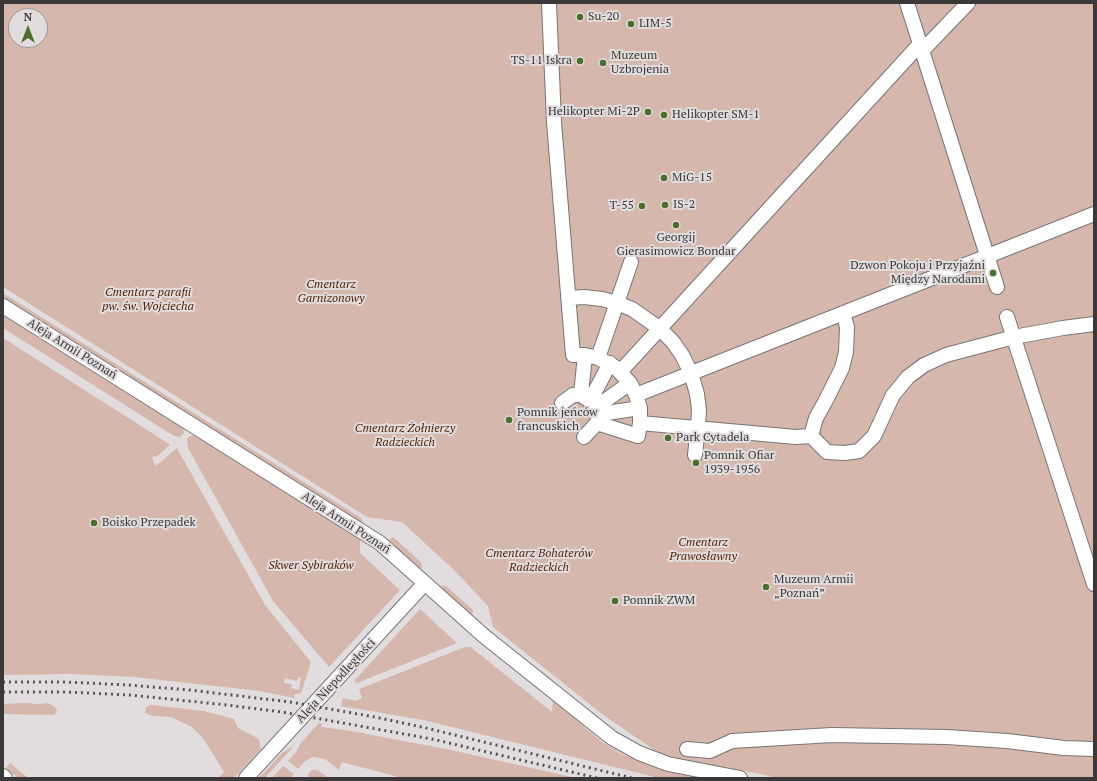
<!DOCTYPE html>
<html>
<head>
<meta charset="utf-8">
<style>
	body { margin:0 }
	#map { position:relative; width:1097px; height:781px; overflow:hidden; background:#e1dddf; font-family:"PT Serif",serif }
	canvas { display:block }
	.frame { position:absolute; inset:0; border:4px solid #3a3839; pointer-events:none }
	.north { position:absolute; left:8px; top:8px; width:40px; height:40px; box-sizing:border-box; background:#e1dddf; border:1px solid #9e9b9d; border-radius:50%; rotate:0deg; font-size:11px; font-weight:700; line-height:16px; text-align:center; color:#3a3839 }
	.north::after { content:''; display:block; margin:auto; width:14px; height:18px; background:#4a6f29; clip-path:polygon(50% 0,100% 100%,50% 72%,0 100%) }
</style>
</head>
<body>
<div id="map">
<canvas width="1097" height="781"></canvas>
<div class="frame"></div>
<div class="north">N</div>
</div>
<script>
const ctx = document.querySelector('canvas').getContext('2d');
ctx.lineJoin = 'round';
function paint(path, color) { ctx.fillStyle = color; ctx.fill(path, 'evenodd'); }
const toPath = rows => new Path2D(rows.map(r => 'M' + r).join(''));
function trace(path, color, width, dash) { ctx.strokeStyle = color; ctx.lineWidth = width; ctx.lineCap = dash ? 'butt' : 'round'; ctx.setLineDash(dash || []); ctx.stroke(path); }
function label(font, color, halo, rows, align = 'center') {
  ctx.font = font + ' "PT Serif",serif'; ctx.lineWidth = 4; ctx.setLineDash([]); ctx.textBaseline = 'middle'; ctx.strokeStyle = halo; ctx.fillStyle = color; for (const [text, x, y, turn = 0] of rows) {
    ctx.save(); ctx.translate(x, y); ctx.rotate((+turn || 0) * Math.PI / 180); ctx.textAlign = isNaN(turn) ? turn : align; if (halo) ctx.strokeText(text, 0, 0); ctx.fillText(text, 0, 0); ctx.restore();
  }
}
paint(toPath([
	[3,3,1094,3,1094,778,775,778,761,774,663,756,602,714,493,627,488,606,455,571,402,522,367,517,3,287],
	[16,16,40,16,40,40,16,40],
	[3,293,361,518,365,526,3,298],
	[3,313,183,427,184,433,180,437,174,436,3,328],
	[3,338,166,442,170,445,156,457,154,456,152,458,156,466,177,448,265,605,311,662,301,693,295,694,294,698,260,691,134,677,71,674,3,675],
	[298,677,301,678,299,690,291,688,292,684,284,683,285,678,297,681],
	[196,435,360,538,360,553,400,590,329,667,273,601,188,448,187,439,190,436],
	[393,537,421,562,422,564,421,568,417,567,390,543,390,539],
	[442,585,446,586,472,609,473,611,472,615,470,615,441,588],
	[420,609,457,643,357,683,354,681],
	[465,647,471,647,473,649,552,712,553,700,602,742,622,754,658,769,701,778,659,778,423,720,341,706,343,698,356,701,362,698,359,689],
	[24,703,39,704,48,703,55,707,57,711,54,715,3,714,3,704],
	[151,705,204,711,234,719,238,728,259,739,261,749,234,778,218,778,224,772,203,738,192,727,171,717,153,716,145,713,146,707],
	[319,723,322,724,322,727,351,731,451,750,576,778,402,778,342,762,339,770,325,759,313,757,304,762,298,769,288,761,297,751,300,744],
	[293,746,292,748,265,778,259,778,282,753],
	[10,763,28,778,18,778,6,768],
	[283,766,294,774,291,778,272,778],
	[312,770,317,770,329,778,312,778,307,775]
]), '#d5b7ab');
const minor = toPath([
	[549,3,554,122,573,355,585,355,598,358,615,367,630,383,636,395,640,408,640,423,638,436,597,423],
	[907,3,997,287],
	[922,51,968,3],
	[568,298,584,297,602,299,617,303,632,309,659,328,673,342,682,355,691,373,697,394,699,410,698,427,695,455],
	[3,306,380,543,484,636,612,738,639,753,668,764,740,778],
	[1007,317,1094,584],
	[598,358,631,262],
	[620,372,920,44],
	[581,395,585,355],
	[636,395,1094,214],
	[590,401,610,363],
	[562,403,573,395,581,395,590,401,600,414,597,423,584,437],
	[595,408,630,383],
	[600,414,640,408],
	[640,423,796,437,811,436,827,452,845,453,859,451,874,436,893,395,908,377,924,365,946,355,1014,337,1063,328,1094,324],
	[811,436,816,418,825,402,842,368,846,352,847,327,843,313],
	[687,749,710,751,732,741,832,735,947,737,1007,741,1064,748,1094,749],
	[3,776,5,778],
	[246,778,425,583]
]);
trace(minor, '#787476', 16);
trace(minor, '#fff', 14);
trace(toPath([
	[3,682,66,682,128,685,190,690,290,702,375,717,422,727,632,778],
	[3,692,66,692,130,695,227,705,282,712,432,739,597,778]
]), '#565455', 3, [2, 4]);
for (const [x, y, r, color] of [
	[580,17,4,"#4a6f29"],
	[631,24,4,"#4a6f29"],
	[580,61,4,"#4a6f29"],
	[603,63,4,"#4a6f29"],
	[648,112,4,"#4a6f29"],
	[664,115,4,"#4a6f29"],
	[664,178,4,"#4a6f29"],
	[665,205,4,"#4a6f29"],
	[642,206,4,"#4a6f29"],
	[676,225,4,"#4a6f29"],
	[993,273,4,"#4a6f29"],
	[509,420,4,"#4a6f29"],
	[668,438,4,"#4a6f29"],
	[696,463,4,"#4a6f29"],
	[94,523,4,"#4a6f29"],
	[766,587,4,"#4a6f29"],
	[615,601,4,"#4a6f29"]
]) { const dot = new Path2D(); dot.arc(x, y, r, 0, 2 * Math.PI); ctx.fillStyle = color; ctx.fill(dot); trace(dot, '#e1dddf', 1.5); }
label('12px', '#3a3839', '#e1dddf', [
	["Su-20",588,17],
	["LIM-5",639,24],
	["Muzeum",611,56],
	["Uzbrojenia",611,70],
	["TS-11 Iskra",572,61,"right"],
	["Helikopter Mi-2P",640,112,"right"],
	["Helikopter SM-1",672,115],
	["MiG-15",672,178],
	["IS-2",673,205],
	["T-55",634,206,"right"],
	["Georgij",676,238,"center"],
	["Gierasimowicz Bondar",676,252,"center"],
	["Dzwon Pokoju i Przyjaźni",985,266,"right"],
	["Między Narodami",985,280,"right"],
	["Pomnik jeńców",517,413],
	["francuskich",517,427],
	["Park Cytadela",676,438],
	["Pomnik Ofiar",704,456],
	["1939-1956",704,470],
	["Boisko Przepadek",102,523],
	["Muzeum Armii",774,580],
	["„Poznań”",774,594],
	["Pomnik ZWM",623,601]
], 'left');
label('italic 12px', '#551c00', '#e1dddf', [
	["Cmentarz",331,285],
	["Garnizonowy",331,299],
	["Cmentarz parafii",148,293],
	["pw. św. Wojciecha",148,307],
	["Cmentarz Żołnierzy",405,429],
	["Radzieckich",405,443],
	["Cmentarz",703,543],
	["Prawosławny",703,557],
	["Cmentarz Bohaterów",539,554],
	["Radzieckich",539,568],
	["Skwer Sybiraków",311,566]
]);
label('12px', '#3a3839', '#e1dddf', [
	["Aleja Armii Poznań",72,349,32],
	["Aleja Armii Poznań",346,523,33],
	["Aleja Niepodległości",336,681,-47]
]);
</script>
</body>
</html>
